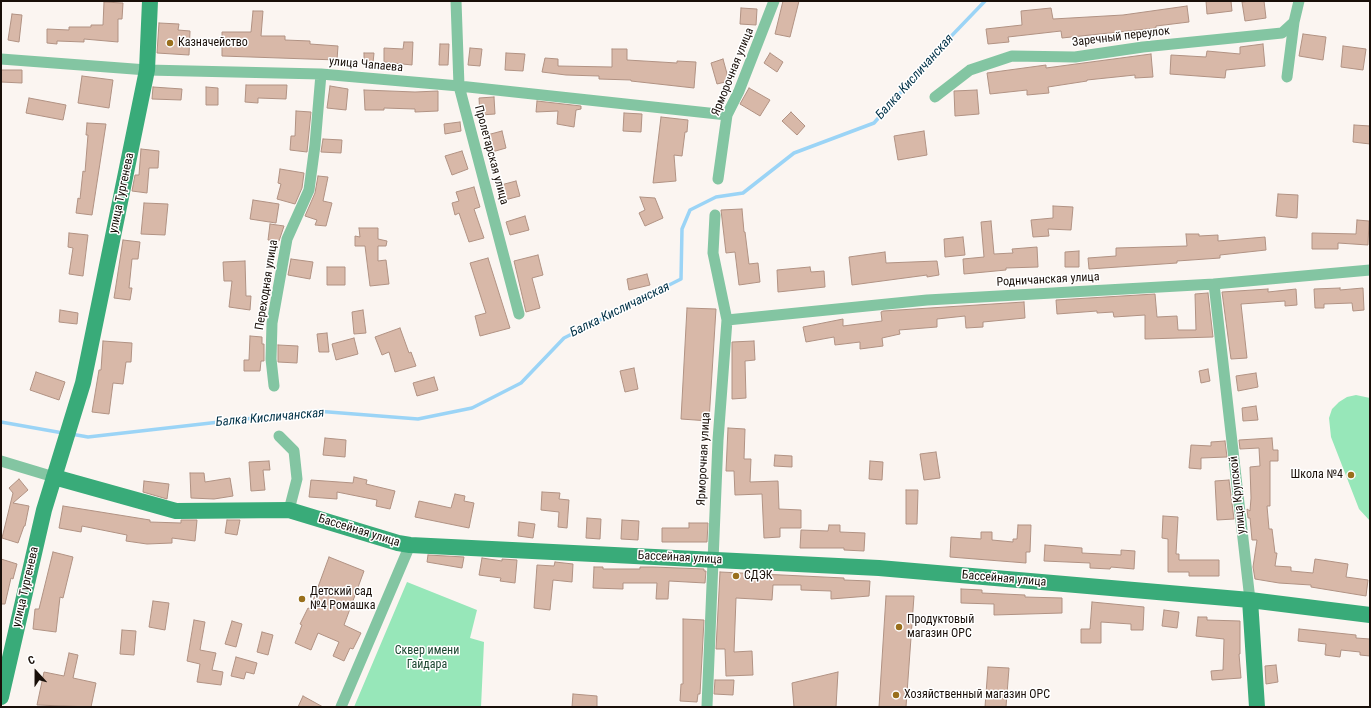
<!DOCTYPE html>
<html>
<head>
<meta charset="utf-8">
<style>
	body { margin:0 }
	#map { position:relative; width:1371px; height:708px; overflow:hidden; background:#fbf5f1; font-family:"Roboto Condensed",sans-serif }
	canvas { display:block }
	.frame { position:absolute; inset:0; border:2px solid #190f09; pointer-events:none }
	.north { position:absolute; left:16px; top:652px; width:40px; height:40px; -webkit-text-stroke:3px #fff; paint-order:stroke; rotate:339deg; font-size:11px; font-weight:700; line-height:16px; text-align:center; color:#190f09 }
	.north::after { content:''; display:block; margin:auto; width:14px; height:18px; background:#190f09; clip-path:polygon(50% 0,100% 100%,50% 72%,0 100%) }
</style>
</head>
<body>
<div id="map">
<canvas width="1371" height="708"></canvas>
<div class="frame"></div>
<div class="north">С</div>
</div>
<script>
const ctx = document.querySelector('canvas').getContext('2d');
ctx.lineJoin = 'round';
function paint(path, color) { ctx.fillStyle = color; ctx.fill(path, 'evenodd'); }
const toPath = rows => new Path2D(rows.map(r => 'M' + r).join(''));
function trace(path, color, width, dash) { ctx.strokeStyle = color; ctx.lineWidth = width; ctx.lineCap = dash ? 'butt' : 'round'; ctx.setLineDash(dash || []); ctx.stroke(path); }
function label(font, color, halo, rows, align = 'center') {
  ctx.font = font + ' "Roboto Condensed",sans-serif'; ctx.lineWidth = 3; ctx.setLineDash([]); ctx.textBaseline = 'middle'; ctx.strokeStyle = halo; ctx.fillStyle = color; for (const [text, x, y, turn = 0] of rows) {
    ctx.save(); ctx.translate(x, y); ctx.rotate((+turn || 0) * Math.PI / 180); ctx.textAlign = isNaN(turn) ? turn : align; if (halo) ctx.strokeText(text, 0, 0); ctx.fillText(text, 0, 0); ctx.restore();
  }
}
paint(toPath([
	[1356,395,1370,398,1370,521,1359,509,1331,437,1329,418,1332,409,1339,402,1347,397],
	[407,582,477,610,470,638,484,642,481,707,354,707]
]), '#97e7b9');
trace(toPath([
	[1,422,63,433],
	[71,434,88,437,316,411,418,419,472,408,521,383,564,338,681,279,682,229,690,210,716,197,743,193,794,153,874,123,936,52,985,1]
]), '#9bd4f6', 3.5);
const building = toPath([
	[783,1,799,1,790,37,775,34,783,1],
	[1206,1,1231,1,1232,11,1207,14,1206,1],
	[1251,1,1264,1,1266,18,1245,21,1242,2,1251,1],
	[104,2,123,3,122,19,118,19,118,42,84,39,84,42,57,41,57,44,47,43,47,29,69,30,69,27,91,27,91,25,103,25,104,2],
	[1187,6,1189,22,1156,26,1156,28,1062,38,1061,31,1008,37,1009,42,988,44,986,29,1022,25,1021,11,1051,8,1053,19,1123,15,1187,6],
	[741,8,757,9,756,25,740,24,741,8],
	[253,11,263,11,261,36,285,36,285,40,310,41,310,44,338,46,337,60,222,56,222,32,251,32,253,11],
	[12,14,22,15,19,42,8,40,12,14],
	[159,23,179,24,178,30,190,31,189,55,157,53,159,23],
	[1303,34,1326,37,1323,60,1299,56,1303,34],
	[404,42,413,42,412,65,384,62,384,48,403,49,404,42],
	[440,44,449,44,448,65,439,65,440,44],
	[1263,44,1265,66,1226,70,1225,78,1170,74,1171,55,1206,57,1207,51,1240,54,1240,47,1263,44],
	[1343,46,1366,49,1363,70,1341,67,1343,46],
	[470,48,482,49,480,66,468,65,470,48],
	[612,49,627,49,627,60,677,63,677,61,696,62,694,88,631,81,631,80,599,79,599,76,566,75,542,72,545,58,558,59,558,66,612,67,612,49],
	[364,53,374,53,373,63,364,63,364,53],
	[506,53,525,54,523,71,505,70,506,53],
	[770,53,783,62,777,72,764,63,770,53],
	[1151,54,1153,77,1135,78,1135,75,1087,80,1087,81,1048,87,1049,93,1027,95,1027,90,990,94,987,73,1046,65,1046,68,1151,54],
	[723,59,729,81,717,84,711,63,723,59],
	[1,70,22,70,22,83,1,82,1,70],
	[82,76,113,80,109,108,78,103,82,76],
	[246,85,287,85,286,99,258,98,258,103,245,102,246,85],
	[330,86,348,89,346,110,327,108,330,86],
	[153,87,182,89,181,100,152,99,153,87],
	[206,87,218,88,218,105,206,105,206,87],
	[749,88,770,100,760,116,740,104,749,88],
	[364,90,415,92,438,91,438,111,415,112,415,109,384,108,384,110,365,110,364,90],
	[977,90,979,114,955,116,954,91,977,90],
	[494,97,495,114,480,115,479,98,494,97],
	[29,98,66,105,63,120,26,113,29,98],
	[537,101,581,106,581,109,576,110,574,127,557,124,558,111,536,112,537,101],
	[296,111,311,112,307,152,290,150,291,136,295,136,296,111],
	[791,112,805,126,797,135,782,121,791,112],
	[624,113,642,114,641,132,623,131,624,113],
	[661,117,688,120,687,132,685,132,682,156,674,155,676,181,653,183,661,117],
	[460,122,461,131,445,134,444,124,460,122],
	[87,123,106,124,92,215,76,213,78,198,80,199,83,171,85,172,88,135,86,135,87,123],
	[1354,125,1370,126,1370,144,1353,142,1354,125],
	[502,131,506,148,492,152,487,135,502,131],
	[924,131,927,155,898,160,894,136,924,131],
	[323,139,342,140,341,153,321,152,323,139],
	[141,149,159,151,158,168,149,168,147,193,132,191,135,175,139,175,141,149],
	[462,151,468,169,452,175,445,156,462,151],
	[280,169,304,173,302,188,295,204,277,199,281,184,278,183,280,169],
	[318,176,328,177,323,201,332,203,326,226,315,225,317,220,305,216,315,193,318,176],
	[516,181,520,196,501,201,497,186,516,181],
	[474,187,480,207,474,209,484,238,469,242,459,213,455,215,452,203,459,201,456,192,474,187],
	[1278,194,1298,195,1297,218,1276,216,1278,194],
	[640,197,655,198,663,218,645,226,639,213,645,210,640,197],
	[253,200,279,204,276,223,250,219,253,200],
	[144,203,168,204,165,235,141,234,144,203],
	[1053,206,1073,207,1071,230,1048,229,1049,236,1033,237,1031,220,1053,218,1053,206],
	[742,209,744,232,745,232,749,264,758,263,760,282,739,285,735,252,726,253,721,210,742,209],
	[525,216,529,230,510,235,506,222,525,216],
	[1357,220,1369,221,1368,245,1338,243,1338,249,1312,249,1312,233,1356,234,1357,220],
	[991,221,994,254,1013,253,1012,249,1037,247,1038,267,1006,268,1006,270,964,274,963,259,984,257,981,222,991,221],
	[270,224,284,226,279,241,268,240,270,224],
	[359,228,378,228,378,239,387,241,386,246,378,246,378,261,386,260,389,284,370,286,365,246,355,246,355,236,360,237,359,228],
	[69,233,88,235,83,276,69,274,73,248,68,247,69,233],
	[1186,234,1199,234,1199,236,1218,235,1218,241,1265,237,1266,250,1220,255,1220,258,1177,261,1177,263,1089,269,1088,258,1116,256,1116,248,1187,246,1186,234],
	[963,237,965,255,945,257,944,239,963,237],
	[123,240,140,242,138,259,132,259,129,288,132,288,130,300,114,298,123,240],
	[1079,251,1079,267,1065,267,1065,252,1079,251],
	[885,252,886,263,937,261,939,275,927,277,927,275,852,285,849,257,885,252],
	[538,255,543,275,532,278,540,308,526,312,514,261,538,255],
	[488,258,510,328,480,336,475,316,486,313,470,263,488,258],
	[291,259,313,262,310,279,288,275,291,259],
	[245,261,246,296,251,296,250,310,229,307,232,281,224,281,223,262,245,261],
	[327,267,345,267,345,285,327,285,327,267],
	[810,267,811,272,824,271,825,287,778,292,777,270,810,267],
	[647,274,650,285,629,290,627,279,647,274],
	[1340,288,1340,290,1363,288,1364,310,1353,311,1352,303,1324,304,1324,308,1315,308,1314,289,1340,288],
	[1268,289,1268,292,1296,289,1297,305,1285,306,1285,301,1241,304,1247,358,1231,359,1222,292,1268,289],
	[1208,293,1213,337,1145,339,1145,315,1114,317,1113,312,1097,313,1097,311,1057,314,1056,300,1155,294,1157,317,1177,316,1178,330,1196,330,1195,294,1208,293],
	[1024,302,1025,318,983,322,983,327,966,328,965,316,937,319,937,327,899,330,900,334,882,338,883,346,860,349,860,342,835,345,834,337,806,342,803,327,843,319,843,326,882,321,881,312,883,311,1024,302],
	[687,308,716,309,709,421,681,419,687,308],
	[60,310,78,313,77,324,59,322,60,310],
	[363,310,366,333,354,334,352,312,363,310],
	[400,328,409,353,411,352,416,366,395,372,389,352,382,355,375,337,400,328],
	[327,333,329,352,319,352,317,334,327,333],
	[250,336,262,337,262,344,264,344,264,361,261,361,260,371,244,371,244,360,249,360,250,336],
	[354,338,358,354,336,360,332,344,354,338],
	[103,341,132,343,131,362,126,362,123,384,113,383,109,414,92,412,99,370,101,370,103,341],
	[754,341,755,360,745,361,746,398,732,399,732,342,754,341],
	[278,345,298,346,297,363,278,362,278,345],
	[634,368,638,389,625,392,620,371,634,368],
	[1208,369,1210,381,1201,383,1199,371,1208,369],
	[36,372,65,382,59,400,30,390,36,372],
	[1256,373,1258,387,1238,391,1236,376,1256,373],
	[434,377,438,390,417,396,413,383,434,377],
	[1256,406,1258,420,1243,421,1242,408,1256,406],
	[728,428,745,429,744,459,751,459,750,482,778,481,779,509,801,510,801,528,780,528,780,537,764,538,762,494,735,495,734,471,726,471,728,428],
	[325,438,346,440,345,457,323,455,325,438],
	[1272,438,1273,450,1278,450,1278,461,1270,461,1270,506,1267,506,1269,529,1272,529,1275,553,1277,553,1275,566,1291,567,1291,571,1313,573,1315,559,1348,564,1346,577,1368,580,1366,596,1311,587,1311,585,1279,583,1255,579,1253,567,1257,540,1252,540,1250,518,1248,518,1247,509,1250,511,1251,498,1250,467,1260,466,1259,448,1240,449,1239,440,1272,438],
	[1225,441,1227,457,1201,458,1201,469,1189,468,1191,445,1211,446,1211,442,1225,441],
	[936,452,940,478,924,480,920,454,936,452],
	[775,455,792,456,792,467,774,466,775,455],
	[269,461,270,470,263,470,265,490,251,491,249,462,269,461],
	[870,461,883,462,882,480,869,479,870,461],
	[190,473,204,473,205,482,230,478,233,496,214,499,191,498,190,473],
	[354,477,367,480,366,484,395,491,390,509,376,506,377,500,337,492,337,499,309,497,311,480,353,483,354,477],
	[19,479,28,490,13,503,29,506,25,526,24,526,18,543,2,538,13,493,9,488,19,479],
	[1229,480,1234,519,1217,520,1215,481,1229,480],
	[144,481,169,484,167,499,143,492,144,481],
	[906,490,918,490,917,524,906,524,906,490],
	[542,492,560,493,559,499,569,500,567,528,558,527,559,512,541,510,542,492],
	[455,494,465,496,464,501,474,503,469,528,415,517,419,501,451,508,455,494],
	[63,506,150,520,150,522,181,523,181,520,197,520,195,541,172,538,172,543,147,544,126,541,127,535,82,526,81,532,59,528,63,506],
	[1163,516,1178,517,1176,554,1179,554,1179,560,1219,560,1219,576,1189,576,1189,572,1168,572,1168,539,1162,538,1163,516],
	[587,518,601,519,600,539,586,538,587,518],
	[227,520,240,520,237,535,225,533,227,520],
	[622,520,639,521,638,540,621,539,622,520],
	[519,522,535,524,533,538,518,536,519,522],
	[689,523,708,523,707,542,662,542,662,528,689,528,689,523],
	[829,525,840,525,840,532,865,533,864,551,844,550,844,548,800,548,801,530,828,531,829,525],
	[1018,525,1031,525,1030,552,1026,552,1026,563,950,557,951,537,981,539,981,532,992,532,992,540,1013,542,1013,539,1017,539,1018,525],
	[1045,545,1082,548,1082,553,1121,555,1121,550,1135,551,1134,569,1111,567,1110,569,1090,568,1090,563,1044,561,1045,545],
	[53,552,73,557,63,598,60,597,56,632,33,629,35,609,39,609,53,552],
	[428,555,464,557,462,568,427,562,428,555],
	[329,557,364,571,344,625,361,633,353,649,350,648,344,661,333,656,339,642,318,633,311,650,295,643,302,625,300,624,308,608,310,609,329,557],
	[482,558,502,561,502,559,517,560,515,583,500,581,501,578,479,575,482,558],
	[1,559,17,564,13,579,11,578,5,604,1,604,1,559],
	[555,562,573,564,572,582,553,580,550,610,534,608,537,565,554,566,555,562],
	[594,567,603,567,603,569,640,569,640,567,653,567,704,569,704,571,706,571,705,583,669,581,668,599,656,599,657,583,623,583,623,589,593,588,594,567],
	[720,572,844,578,844,580,870,581,869,596,831,599,831,591,801,590,801,585,773,585,772,600,736,598,734,652,752,651,753,675,726,676,725,649,716,649,720,572],
	[961,589,982,590,982,593,1025,595,1025,597,1062,598,1062,613,994,615,994,604,961,603,961,589],
	[886,596,914,596,906,707,879,707,886,596],
	[153,601,169,603,165,630,149,627,153,601],
	[1092,602,1144,607,1143,630,1131,630,1131,624,1101,622,1101,643,1081,643,1081,629,1090,629,1092,602],
	[1164,610,1179,612,1177,628,1162,626,1164,610],
	[1198,617,1207,617,1207,620,1240,621,1240,654,1239,654,1241,678,1212,680,1211,671,1223,670,1224,639,1196,636,1198,617],
	[683,619,704,620,700,694,698,694,697,702,680,701,681,684,683,684,683,619],
	[194,620,205,622,200,650,216,653,212,670,223,672,221,685,197,682,200,664,187,661,194,620],
	[232,621,242,624,236,647,225,644,232,621],
	[1299,629,1356,635,1356,638,1370,639,1370,656,1360,655,1360,652,1341,650,1340,657,1325,655,1326,644,1298,641,1299,629],
	[122,630,136,631,134,655,120,654,122,630],
	[262,632,273,635,268,655,257,652,262,632],
	[69,653,78,655,73,678,96,683,91,707,37,705,44,672,64,676,69,653],
	[236,657,257,663,254,674,246,672,244,679,231,676,236,657],
	[1276,665,1278,682,1266,684,1265,666,1276,665],
	[988,667,1009,668,1006,707,985,707,988,667],
	[838,672,836,707,794,707,792,683,838,672],
	[715,680,734,680,733,695,714,694,715,680],
	[573,694,597,696,597,707,572,707,573,694],
	[303,696,323,707,298,707,303,696]
]);
paint(building, '#d8b8a8');
trace(building, '#b19283', 1);
trace(toPath([
	[456,1,459,86,519,314],
	[1,59,147,70,321,74,459,86,727,115],
	[1287,77,1294,22],
	[935,97,970,70,1012,56,1075,57,1143,47,1282,33,1294,22,1299,1],
	[718,179,727,115,739,91,774,1],
	[1214,284,1250,600],
	[727,320,927,300,1214,284,1370,270],
	[274,386,271,359,272,323,287,239,309,190,315,145,321,74],
	[279,436,294,451,297,479,289,510],
	[1,461,54,477],
	[707,706,718,440,727,320,713,253,715,215],
	[341,707,410,545]
]), '#83c5a2', 11);
trace(toPath([
	[54,477,176,511,289,510,398,543,410,545,879,568,1250,600,1370,615],
	[1250,600,1257,707],
	[1,697,44,510,83,383,147,70,150,1]
]), '#39ab79', 16);
for (const [x, y, r, color] of [
	[170,43,4,"#996f1c"],
	[1351,475,4,"#996f1c"],
	[736,576,4,"#996f1c"],
	[302,599,4,"#996f1c"],
	[899,627,4,"#996f1c"],
	[896,695,4,"#996f1c"]
]) { const dot = new Path2D(); dot.arc(x, y, r, 0, 2 * Math.PI); ctx.fillStyle = color; ctx.fill(dot); trace(dot, '#fff', 1.5); }
label('12px', '#190f09', '#fff', [
	["Заречный переулок",1121,37,-7],
	["улица Чапаева",366,65,5],
	["Ярморочная улица",733,72,-68],
	["Пролетарская улица",491,155,75],
	["улица Тургенева",122,193,-78],
	["Родничанская улица",1048,280,-3],
	["Переходная улица",267,285,-81],
	["Ярморочная улица",704,459,-87],
	["улица Крупской",1238,495,-96],
	["Бассейная улица",359,531,17],
	["Бассейная улица",680,558,3],
	["Бассейная улица",1004,579,5],
	["улица Тургенева",26,587,-77]
]);
label('12px', '#190f09', '#fff', [
	["Казначейство",178,43],
	["Школа №4",1343,475,"right"],
	["СДЭК",744,576],
	["Детский сад",310,592],
	["№4 Ромашка",310,606],
	["Продуктовый",907,620],
	["магазин ОРС",907,634],
	["Хозяйственный магазин ОРС",904,695]
], 'left');
label('12px', '#1b4630', '#fff', [
	["Сквер имени",427,651],
	["Гайдара",427,665]
]);
label('italic 13px', '#003147', '#fff', [
	["Балка Кисличанская",915,77,-48],
	["Балка Кисличанская",620,310,-26],
	["Балка Кисличанская",270,418,-5]
]);
</script>
</body>
</html>
